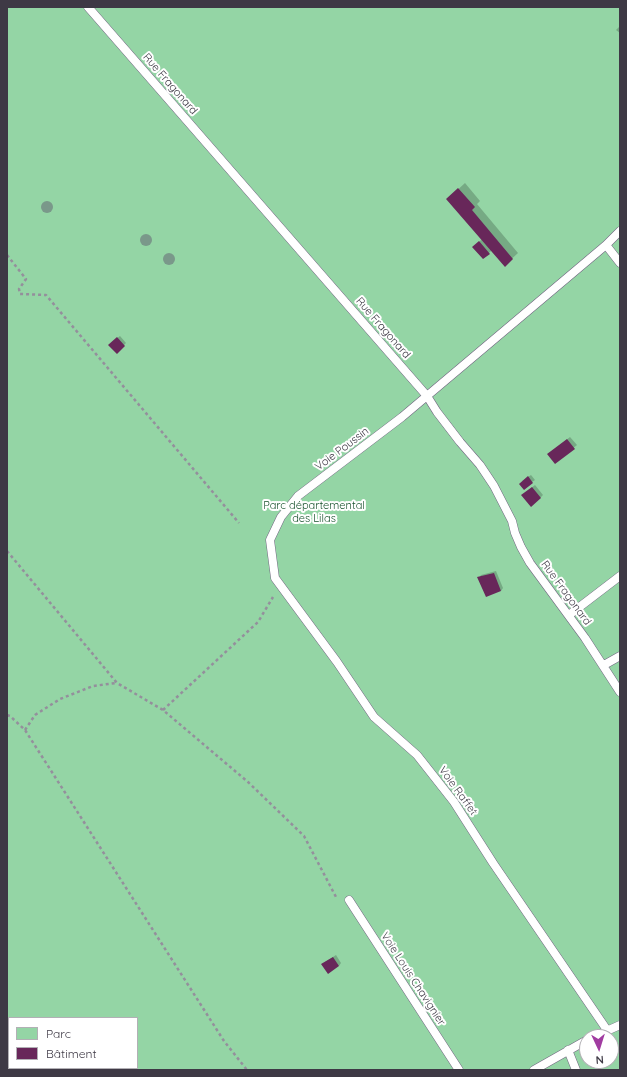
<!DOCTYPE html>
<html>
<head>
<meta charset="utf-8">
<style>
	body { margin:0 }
	#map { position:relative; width:627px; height:1077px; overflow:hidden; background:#f4effc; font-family:Quicksand,sans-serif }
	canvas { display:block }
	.frame { position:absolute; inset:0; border:8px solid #3e3945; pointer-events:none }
	.legend { position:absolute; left:8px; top:1017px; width:130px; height:52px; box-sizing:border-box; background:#fff; border:1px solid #b2b0b5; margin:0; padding:5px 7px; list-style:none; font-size:12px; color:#3e3945 }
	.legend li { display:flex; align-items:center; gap:8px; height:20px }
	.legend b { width:20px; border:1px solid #b2b0b5 }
	.north { position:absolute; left:579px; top:1029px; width:40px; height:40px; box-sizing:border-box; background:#fff; border:1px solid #b2b0b5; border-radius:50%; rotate:176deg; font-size:11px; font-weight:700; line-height:16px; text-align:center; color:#3e3945 }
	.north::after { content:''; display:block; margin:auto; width:14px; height:18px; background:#a13ca1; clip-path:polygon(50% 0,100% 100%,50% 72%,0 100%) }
</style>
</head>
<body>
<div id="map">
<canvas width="627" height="1077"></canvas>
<div class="frame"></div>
<ul class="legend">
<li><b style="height:11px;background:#94d5a5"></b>Parc</li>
<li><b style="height:11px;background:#68275a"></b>Bâtiment</li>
</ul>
<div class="north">N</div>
</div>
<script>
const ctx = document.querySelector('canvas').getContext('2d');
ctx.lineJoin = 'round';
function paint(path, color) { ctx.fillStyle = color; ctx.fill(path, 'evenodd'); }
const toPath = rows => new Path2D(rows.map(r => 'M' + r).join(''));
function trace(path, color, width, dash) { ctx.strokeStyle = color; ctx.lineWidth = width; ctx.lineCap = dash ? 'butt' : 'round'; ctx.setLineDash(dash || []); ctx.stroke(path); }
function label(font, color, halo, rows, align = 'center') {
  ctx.font = font + ' Quicksand,sans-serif'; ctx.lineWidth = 4; ctx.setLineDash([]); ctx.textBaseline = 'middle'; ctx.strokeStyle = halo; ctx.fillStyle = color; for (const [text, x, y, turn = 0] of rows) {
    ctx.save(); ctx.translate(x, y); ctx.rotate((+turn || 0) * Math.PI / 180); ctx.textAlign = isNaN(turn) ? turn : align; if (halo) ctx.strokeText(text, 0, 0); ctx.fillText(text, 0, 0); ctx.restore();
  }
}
paint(toPath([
	[7,7,620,7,620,1070,7,1070],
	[9,1018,137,1018,137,1068,9,1068],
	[587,1037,611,1037,611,1061,587,1061]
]), '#94d5a5');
paint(toPath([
	[620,26,620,33,616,30],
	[465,183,480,201,477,204,518,253,505,265,492,250,484,258,474,247,482,239,453,194],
	[120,336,126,343,117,352,112,342],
	[570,437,577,445,555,463,551,452],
	[531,475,535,480,532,482,522,481],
	[535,485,543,495,540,498,525,493],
	[496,571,503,588,501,591,479,578,481,575],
	[336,955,341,963,339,966,325,962]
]), '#0003');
paint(toPath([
	[458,188,475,207,472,210,513,259,505,267,446,199],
	[479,241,490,254,483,259,472,247],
	[117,337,125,346,117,354,108,345],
	[567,439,575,449,555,464,547,454],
	[528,476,533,483,524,490,519,484],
	[532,487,541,498,531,507,521,495],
	[494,573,501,591,486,597,477,577],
	[333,957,339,966,328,974,321,964]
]), '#68275a');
const service = toPath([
	[88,7,427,396,437,412,460,442,480,465,494,486,512,521,515,533,521,547,530,563,585,638,620,692],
	[620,231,606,245,620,263],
	[606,245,402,417,298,496,281,517,270,540,275,578,337,662,374,717,417,755,454,802,493,863,607,1030],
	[569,615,620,576],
	[604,665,620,656],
	[349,900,459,1070],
	[593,1037,620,1025],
	[568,1050,576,1070],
	[534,1070,587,1040]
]);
trace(service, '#716781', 9);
trace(toPath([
	[7,255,26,279,19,289,20,294,46,295,239,523],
	[7,551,117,683,163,710,248,782,304,836,336,897],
	[163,710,258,622,273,597],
	[7,715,10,716,25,730,224,1041,247,1070],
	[25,730,35,715,60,699,93,686,116,683]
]), '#948f9c', 2.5, [3, 3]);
trace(service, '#fff', 8);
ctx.fillStyle = '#7a988a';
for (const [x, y] of [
	[47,207],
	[146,240],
	[169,259]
]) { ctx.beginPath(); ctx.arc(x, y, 6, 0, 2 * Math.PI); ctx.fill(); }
label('11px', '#3e3945', '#fff', [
	["Rue Fragonard",170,84,49],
	["Rue Fragonard",383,328,49],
	["Voie Poussin",342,449,-37],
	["Rue Fragonard",566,593,54],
	["Voie Raffet",458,791,54],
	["Voie Louis Chavignier",413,979,57]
]);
label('11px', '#17512c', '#fff', [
	["Parc départemental",314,506],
	["des Lilas",314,519]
]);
</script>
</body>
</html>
